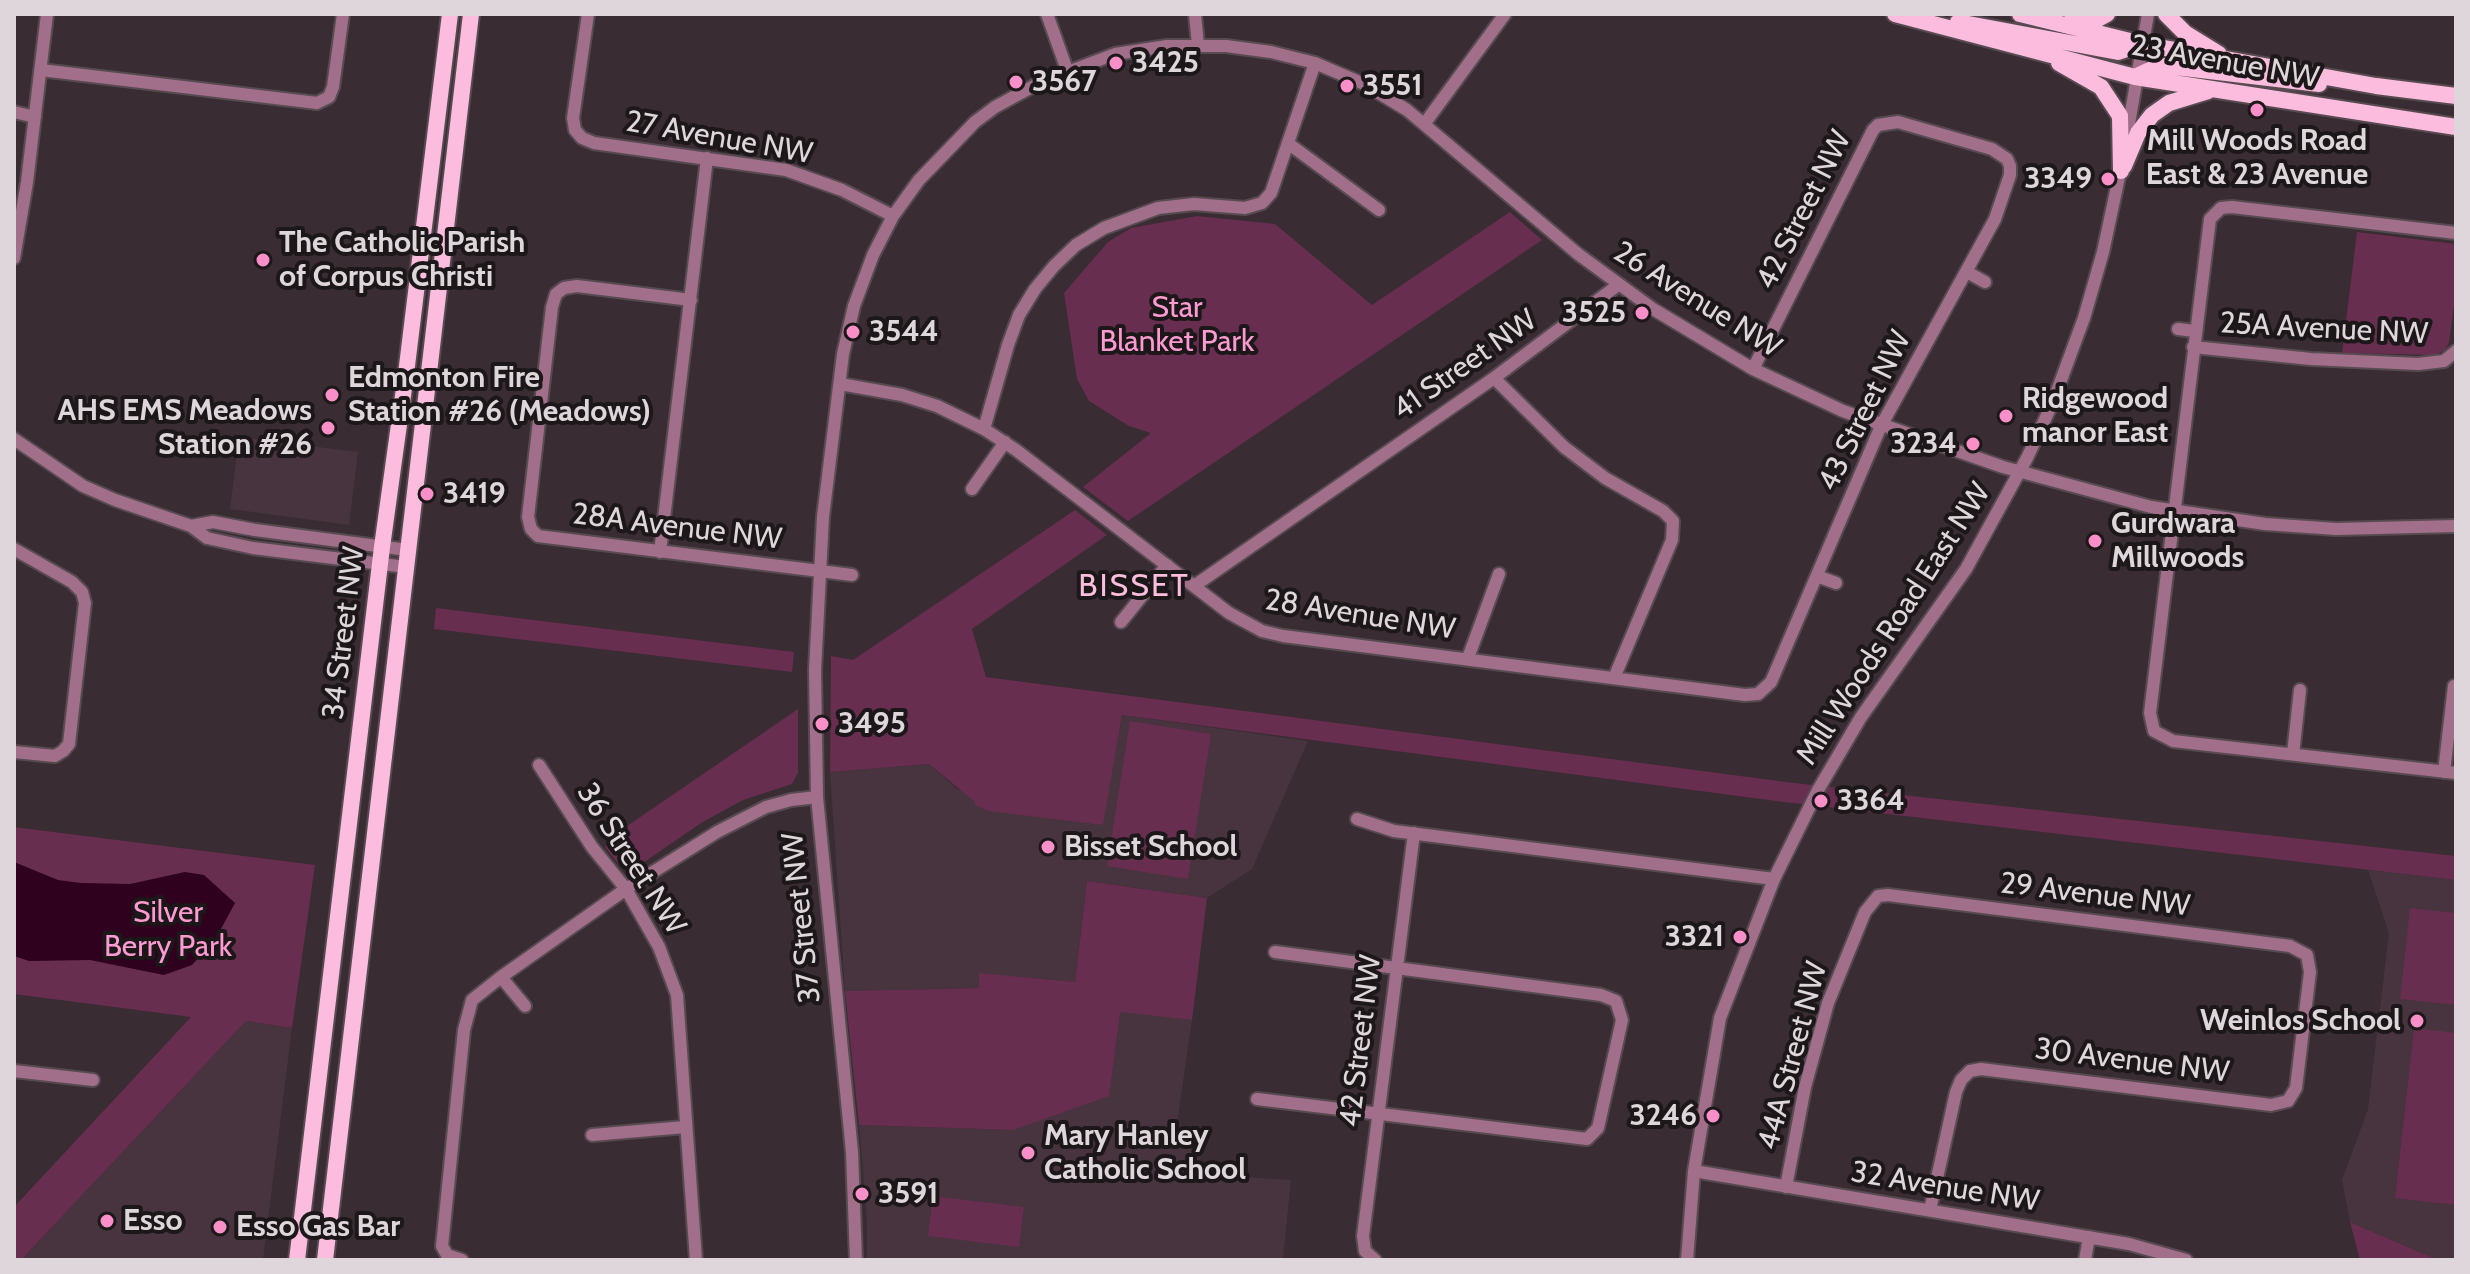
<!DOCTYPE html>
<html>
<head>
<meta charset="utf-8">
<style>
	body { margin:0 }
	#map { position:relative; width:2470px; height:1274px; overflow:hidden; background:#392c33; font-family:Cabin,sans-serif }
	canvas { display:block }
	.frame { position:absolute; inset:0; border:16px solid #ded6da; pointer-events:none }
</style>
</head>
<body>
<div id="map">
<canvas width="2470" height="1274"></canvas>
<div class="frame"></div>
</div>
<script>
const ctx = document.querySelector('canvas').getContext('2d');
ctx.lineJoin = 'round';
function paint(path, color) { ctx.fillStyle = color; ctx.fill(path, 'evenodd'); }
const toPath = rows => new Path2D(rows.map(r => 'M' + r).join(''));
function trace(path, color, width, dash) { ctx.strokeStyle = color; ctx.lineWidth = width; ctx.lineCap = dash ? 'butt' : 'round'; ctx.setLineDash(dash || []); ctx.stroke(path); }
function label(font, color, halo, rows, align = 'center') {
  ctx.font = font + ' Cabin,sans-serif'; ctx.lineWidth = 8; ctx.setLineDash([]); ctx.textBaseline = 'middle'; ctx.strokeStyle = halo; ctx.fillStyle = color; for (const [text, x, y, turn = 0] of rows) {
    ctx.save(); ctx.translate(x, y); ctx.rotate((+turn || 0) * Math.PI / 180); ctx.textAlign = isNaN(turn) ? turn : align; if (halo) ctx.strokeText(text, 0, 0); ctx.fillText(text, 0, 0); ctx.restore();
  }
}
paint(toPath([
	[239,437,358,452,349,525,230,509],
	[1122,715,1308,741,1252,869,1207,898,1087,881,1075,982,980,974,980,988,845,991,830,772,929,764,957,789,1102,825],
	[2368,870,2456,880,2456,1260,2438,1260,2350,1222,2342,1180,2368,1109,2389,933],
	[1120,1011,1192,1020,1176,1131,1212,1175,1291,1180,1283,1260,867,1260,867,1222,859,1125,1013,1130],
	[246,1021,292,1028,263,1260,21,1260]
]), '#47343e');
paint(toPath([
	[1510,212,1542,240,1128,521,1083,487,1151,433,1129,426,1089,401,1077,379,1064,293,1108,242,1131,228,1197,216,1275,224,1372,305],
	[2357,232,2456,244,2456,290,2449,343,2445,350,2435,355,2342,353],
	[1075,510,1107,535,972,629,986,677,1794,783,2456,856,2456,880,1784,802,1122,715,1103,825,988,811,975,805,975,802,929,764,830,772,831,656,853,660],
	[436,608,794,652,792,672,434,629],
	[798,709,798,773,792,784,743,800,701,823,637,867,625,869,619,865,605,847,627,826],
	[1130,721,1211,734,1188,879,1107,866],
	[14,827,315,865,292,1028,246,1021,21,1260,14,1260,14,1207,191,1017,14,994],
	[1087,881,1207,898,1192,1020,1120,1012,1109,1096,1013,1130,859,1125,845,991,979,988,979,973,1075,982],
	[2410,908,2456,913,2456,1005,2400,999],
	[2414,1028,2456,1033,2456,1205,2395,1198],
	[933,1196,1024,1207,1019,1247,928,1236],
	[2350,1222,2438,1260,2360,1260]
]), '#672e4f');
paint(toPath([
	[14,862,58,880,81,883,130,884,185,872,204,875,235,903,215,940,192,965,164,975,90,960,29,961,14,956]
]), '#2f011e');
const minor = toPath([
	[588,14,573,118,575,130,582,138,594,143,786,170,842,190,893,216],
	[1047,14,1067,70],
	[1195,14,1198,45],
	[41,70,317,103,329,97,333,87,343,14],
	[14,112,35,117],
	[1425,123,1505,14],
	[2126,141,2148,14],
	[1289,144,1379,210],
	[2456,233,2232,207,2221,208,2210,219,2150,713,2154,731,2173,741,2456,773],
	[14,258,27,182,47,14],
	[1967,272,1985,282],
	[691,300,577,286,564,288,556,294,552,307,528,517,531,529,538,536,852,575],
	[2178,329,2195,331],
	[2193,347,2311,359,2418,364,2444,361,2456,351],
	[1494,378,1564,447,1605,478,1663,511,1673,521,1672,540,1614,678],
	[840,384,902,395,937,406,984,429,1016,450,1229,613,1262,631,1283,636,1745,695,1758,694,1771,682,1881,426,1995,219,2010,175,2010,166,2007,159,1992,149,1898,122,1878,125,1873,130,1753,369],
	[984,429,1008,345,1019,315,1035,289,1054,266,1076,245,1104,228,1158,208,1194,204,1245,208,1262,203,1271,193,1315,63],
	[14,439,83,486,115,500,191,526,207,538,253,548,406,567],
	[972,489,1005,442],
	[191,526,213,522,255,530,408,550],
	[14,549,72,582,82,592,85,603,69,744,63,751,55,756,14,752],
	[660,552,707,158],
	[1817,576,1836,583],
	[1194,586,1494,378,1618,285],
	[1121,622,1167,565],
	[1468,658,1499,574],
	[2293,754,2300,690],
	[539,765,592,847,626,889,659,947,677,995,696,1260],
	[2444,772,2454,686],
	[1357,819,1394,831,1774,879],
	[501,977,525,1006],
	[14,1071,93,1080],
	[1257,1099,1587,1139,1598,1128,1622,1020,1616,1001,1601,995,1275,952],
	[592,1135,685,1127],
	[1694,1171,2129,1244,2186,1260],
	[1786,1187,1805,1087,1828,1003,1865,912,1878,896,1888,895,2290,946,2307,955,2310,972,2296,1088,2288,1101,2271,1105,1981,1069,1970,1071,1961,1080,1956,1092,1930,1210],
	[462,1260,447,1255,442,1246,464,1030,472,1000,501,977,626,889,717,832,766,807,791,800,817,797],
	[856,1260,852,1152,817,797,815,670,823,517,843,354,854,306,873,255,893,216,919,180,975,122,995,107,1041,82,1115,54,1167,46,1226,46,1271,52,1315,63,1364,84,1407,110,1578,254,1653,309,1753,369,1843,411,2003,467,2151,507,2265,524,2336,529,2456,526],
	[1375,1260,1365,1251,1363,1236,1414,833],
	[1687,1260,1694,1171,1720,1018,1774,879,1818,790,1861,717,1966,569,2027,458,2053,402,2084,318,2103,252,2122,163],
	[2085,1260,2089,1237]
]);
const major = toPath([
	[1895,14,2135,77,2456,127],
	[2020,14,2142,44,2376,86,2456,96],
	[2166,14,2185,33,2219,54],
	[1958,22,2118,52,2142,44],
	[2070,22,2098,19,2107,14],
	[2059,63,2101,87,2120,116,2121,171],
	[2135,77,2156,67,2167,66,2319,84],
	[2124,166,2138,133,2152,115,2169,103,2208,91],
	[297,1260,382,547,406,374,450,14],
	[325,1260,471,14]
]);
trace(minor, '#574b51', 16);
trace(major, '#574b51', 20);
trace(minor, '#a26f8a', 12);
trace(major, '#fcbcdd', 16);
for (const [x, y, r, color] of [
	[1116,63,8,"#f98fc9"],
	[1016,82,8,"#f98fc9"],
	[1347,86,8,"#f98fc9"],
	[2257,110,8,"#f98fc9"],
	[2108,179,8,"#f98fc9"],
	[263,260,8,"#f98fc9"],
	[1642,313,8,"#f98fc9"],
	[853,332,8,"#f98fc9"],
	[332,395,8,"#f98fc9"],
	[2006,416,8,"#f98fc9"],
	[328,428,8,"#f98fc9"],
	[1973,444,8,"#f98fc9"],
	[427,494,8,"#f98fc9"],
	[2095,541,8,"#f98fc9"],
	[822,724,8,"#f98fc9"],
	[1821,801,8,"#f98fc9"],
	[1048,847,8,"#f98fc9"],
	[1740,937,8,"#f98fc9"],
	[2417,1021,8,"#f98fc9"],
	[1713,1116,8,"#f98fc9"],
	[1028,1153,8,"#f98fc9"],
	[862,1194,8,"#f98fc9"],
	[107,1221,8,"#f98fc9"],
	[220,1227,8,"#f98fc9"]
]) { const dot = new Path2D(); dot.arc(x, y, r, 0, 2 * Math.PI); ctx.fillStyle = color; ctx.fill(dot); trace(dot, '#1c1719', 3); }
label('30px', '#ded6da', '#1c1719', [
	["23 Avenue NW",2225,62,10],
	["27 Avenue NW",719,138,10],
	["42 Street NW",1804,210,-63],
	["26 Avenue NW",1697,300,32],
	["25A Avenue NW",2324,329,3],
	["41 Street NW",1465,365,-35],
	["43 Street NW",1865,411,-64],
	["28A Avenue NW",677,527,7],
	["28 Avenue NW",1360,615,9],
	["Mill Woods Road East NW",1894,624,-57],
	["34 Street NW",344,633,-83],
	["36 Street NW",631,859,57],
	["29 Avenue NW",2095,895,7],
	["37 Street NW",802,918,-96],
	["42 Street NW",1361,1041,-83],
	["44A Street NW",1793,1056,-75],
	["30 Avenue NW",2132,1061,7],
	["32 Avenue NW",1945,1187,9]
]);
label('bold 30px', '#ded6da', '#1c1719', [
	["3425",1132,63],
	["3567",1032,82],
	["3551",1363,86],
	["Mill Woods Road",2257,141,"center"],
	["East & 23 Avenue",2257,175,"center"],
	["3349",2092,179,"right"],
	["The Catholic Parish",279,243],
	["of Corpus Christi",279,277],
	["3525",1626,313,"right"],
	["3544",869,332],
	["Edmonton Fire",348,378],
	["Station #26 (Meadows)",348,412],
	["Ridgewood",2022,399],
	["manor East",2022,433],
	["AHS EMS Meadows",312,411,"right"],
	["Station #26",312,445,"right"],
	["3234",1957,444,"right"],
	["3419",443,494],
	["Gurdwara",2111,524],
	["Millwoods",2111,558],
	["3495",838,724],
	["3364",1837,801],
	["Bisset School",1064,847],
	["3321",1724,937,"right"],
	["Weinlos School",2401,1021,"right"],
	["3246",1697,1116,"right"],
	["Mary Hanley",1044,1136],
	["Catholic School",1044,1170],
	["3591",878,1194],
	["Esso",123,1221],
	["Esso Gas Bar",236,1227]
], 'left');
label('30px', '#fe9ad1', '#1c1719', [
	["Star",1177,308],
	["Blanket Park",1177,342],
	["Silver",168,913],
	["Berry Park",168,947]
]);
ctx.letterSpacing = '2px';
label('32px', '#fabddc', '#1c1719', [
	["BISSET",1134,587]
]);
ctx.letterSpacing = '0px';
</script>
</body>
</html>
